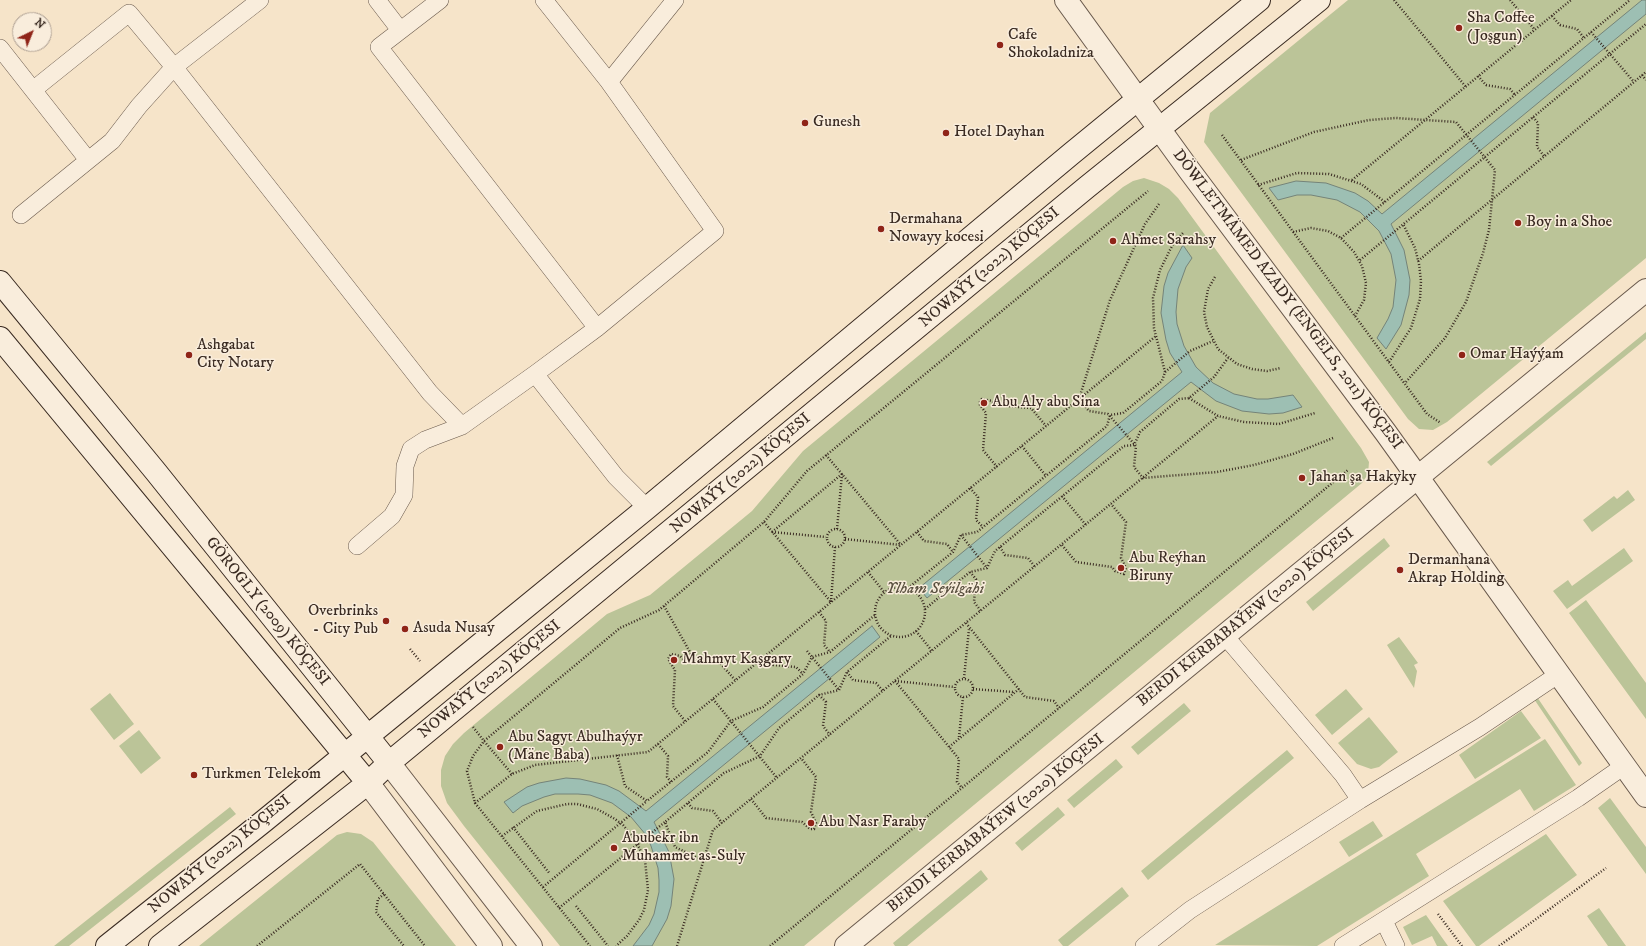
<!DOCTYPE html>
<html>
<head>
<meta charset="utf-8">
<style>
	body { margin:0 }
	#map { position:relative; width:1646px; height:946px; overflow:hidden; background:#f6e4c9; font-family:"IM FELL DW Pica",serif }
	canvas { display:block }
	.north { position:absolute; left:12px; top:12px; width:40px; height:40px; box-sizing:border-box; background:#f9eddc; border:1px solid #ad9f92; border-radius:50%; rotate:43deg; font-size:11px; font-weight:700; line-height:16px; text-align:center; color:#3a2b22 }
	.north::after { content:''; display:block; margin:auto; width:14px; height:18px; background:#8f2418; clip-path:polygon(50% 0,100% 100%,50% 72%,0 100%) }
</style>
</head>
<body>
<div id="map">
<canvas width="1646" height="946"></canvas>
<div class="north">N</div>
</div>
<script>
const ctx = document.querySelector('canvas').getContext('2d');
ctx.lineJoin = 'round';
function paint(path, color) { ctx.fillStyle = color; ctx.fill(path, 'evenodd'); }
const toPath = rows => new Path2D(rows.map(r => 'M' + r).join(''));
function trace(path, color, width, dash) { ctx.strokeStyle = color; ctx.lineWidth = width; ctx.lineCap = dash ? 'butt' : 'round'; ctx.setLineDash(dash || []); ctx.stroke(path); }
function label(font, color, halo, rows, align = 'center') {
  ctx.font = font + ' "IM FELL DW Pica",serif'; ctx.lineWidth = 3; ctx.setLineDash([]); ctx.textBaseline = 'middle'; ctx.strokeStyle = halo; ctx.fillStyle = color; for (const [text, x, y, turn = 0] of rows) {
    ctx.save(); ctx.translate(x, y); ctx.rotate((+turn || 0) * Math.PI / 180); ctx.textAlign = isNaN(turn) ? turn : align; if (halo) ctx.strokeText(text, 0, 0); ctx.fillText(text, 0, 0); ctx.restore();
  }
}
paint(toPath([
	[1348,0,1646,0,1646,258,1447,422,1433,430,1419,429,1408,419,1204,142,1210,113],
	[1144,178,1159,183,1169,189,1178,198,1361,448,1369,462,1368,474,1362,483,804,946,560,946,464,826,447,803,441,786,441,770,445,756,453,744,464,733,607,614,650,595,752,511,803,451,1123,187,1133,181],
	[1646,332,1646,339,1491,466,1487,462],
	[1628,490,1635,500,1592,532,1583,520,1614,496,1617,499],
	[1384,538,1390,546,1313,611,1306,602],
	[1624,548,1633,561,1567,609,1553,591,1568,580,1572,586],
	[1586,600,1646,683,1646,719,1569,613],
	[1399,637,1418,663,1414,665,1417,671,1414,688,1387,645],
	[1346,689,1363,709,1332,735,1315,715],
	[110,693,134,724,114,740,90,709],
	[1537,697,1582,763,1579,766,1534,699],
	[1184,703,1191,711,1138,755,1131,747],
	[1521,711,1541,738,1475,779,1459,755],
	[1369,717,1398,752,1379,767,1371,769,1357,764,1338,743],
	[139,730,161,758,141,774,119,746],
	[1545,739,1576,785,1534,811,1520,789,1416,854,1429,876,1317,946,1215,945],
	[1287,750,1294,758,1148,880,1141,871],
	[1116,759,1123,767,1074,808,1067,800],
	[1610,798,1646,847,1646,874,1598,808],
	[230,807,236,814,69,946,54,946],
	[1058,807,1065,815,1022,851,1015,843],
	[1373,821,1383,836,1349,857,1339,842],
	[347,832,361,834,373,842,456,946,199,946,337,835],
	[1546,834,1577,875,1479,946,1476,946,1443,901],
	[981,870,988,879,907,946,895,946,893,943],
	[1122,887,1129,896,1068,946,1063,946,1058,940],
	[1599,908,1626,946,1608,946,1587,916],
	[1426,915,1448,946,1437,946,1432,936,1412,945,1403,927]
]), '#bbc498');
const water = toPath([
	[1642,0,1646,0,1646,14,1391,224,1404,250,1410,280,1409,295,1401,325,1386,349,1377,338,1388,319,1393,307,1396,280,1391,254,1379,231,1360,212,1337,200,1311,195,1297,195,1278,200,1269,188,1296,181,1326,183,1355,193,1368,201,1382,214,1642,0],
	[1183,245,1192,258,1186,267,1178,289,1176,312,1177,324,1184,346,1196,367,1213,383,1234,394,1257,399,1268,399,1293,395,1302,407,1283,413,1269,414,1242,411,1216,401,1191,382,927,598,919,588,1182,372,1170,353,1166,340,1161,313,1164,286,1168,273,1183,245],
	[872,626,880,637,654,822,669,852,674,879,671,906,667,919,652,946,633,946,649,925,654,914,659,892,659,880,658,868,651,846,646,835,631,817,612,803,590,795,578,794,555,794,544,797,522,806,513,813,504,802,527,787,539,783,566,778,580,779,606,785,619,791,646,811,872,626]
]);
paint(water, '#9dbfb3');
trace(water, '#758479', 1);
const service = toPath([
	[377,0,400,30],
	[440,0,379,47,597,328],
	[0,48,88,160],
	[609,82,675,0],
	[33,90,129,13,174,67,430,393,462,426],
	[21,215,112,141,139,106,174,67,260,0],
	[535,374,616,477,647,508],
	[357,546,392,516,404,495,405,466,411,449,425,440,462,426,535,374,597,328,715,231,609,82,544,0],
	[1225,636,1343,775,1360,800],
	[1384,921,1396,946],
	[1144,946,1190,910,1360,800,1480,727,1559,674],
	[1343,946,1578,798,1624,766]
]);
const minor = toPath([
	[846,946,1646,290]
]);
const tertiary = toPath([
	[1066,0,1189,170,1386,433,1646,796],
	[389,763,531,946],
	[368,783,491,946]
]);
const secondary = toPath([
	[0,282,156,472,389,763],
	[0,338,368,783],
	[107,946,264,821,647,508,1071,154,1259,0],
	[160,946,368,783,389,763,1087,187,1319,0]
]);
trace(service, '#69594c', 18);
trace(minor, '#69594c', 24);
trace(tertiary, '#69594c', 24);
trace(secondary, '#3a2b22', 24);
trace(toPath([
	[1394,0,1466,87],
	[1510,0,1535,30],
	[1552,16,1560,25,1577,29,1584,38],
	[1591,32,1634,82],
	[1642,75,1646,80],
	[1478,76,1486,85,1510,89,1515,95],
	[1533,117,1538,123,1537,147,1544,156],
	[1222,135,1427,414,1441,423],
	[1241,160,1314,132,1369,120,1396,118,1456,122,1495,170,1489,230,1483,253,1466,302,1445,338,1405,383],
	[1352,180,1571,0],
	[1258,185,1297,173,1329,174,1361,184,1385,202],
	[1159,204,1145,224,1110,300,1079,399,1089,411,1108,414,1136,446,1134,467,1143,478,1217,472,1254,465,1293,454,1333,438],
	[1293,232,1311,228,1328,231,1341,238,1354,252,1362,266,1366,283,1364,300,1355,316],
	[1341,238,1630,0],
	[1360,260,1646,24],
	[1418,261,1646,72],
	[1215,277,1208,289,1204,312,1207,327,1218,349,1237,364,1252,369,1267,371,1281,368],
	[1389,362,1411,328,1420,299,1421,281,1419,264,1415,248,1403,224],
	[1165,372,1154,328,1153,298,1160,270,1173,244,1183,233],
	[1189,398,1218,416,1244,422,1279,424,1315,413],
	[1022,446,1046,476],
	[826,455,901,545],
	[997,467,983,450,986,413,980,405,980,401,982,399,992,401,996,405,1031,408,1046,426],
	[970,488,978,497,976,520,983,527],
	[1062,496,1086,525],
	[764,522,831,602],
	'827 538a9 9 0 1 1 18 0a9 9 0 1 1-18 0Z',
	[837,529,842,474],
	[772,532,842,474],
	[772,532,826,537],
	[917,532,924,541,947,544,953,552],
	[961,535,987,568],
	[845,539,901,545],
	[1062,545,1076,562,1112,567,1115,571,1124,574,1126,568,1121,558,1126,522,1111,504],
	[1000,547,1005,555,1028,558,1035,567],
	[868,572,884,592],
	[970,572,976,579,974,602,981,611],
	'875 612a25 25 0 1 1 50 0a25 25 0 1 1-50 0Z',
	[908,588,953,552,961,535,977,532,1107,426,1110,415,1123,413,1162,381,1165,372,1190,351,1213,341],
	[831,602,835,547],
	[664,606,695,661],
	[925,609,970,572,987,568,995,551,1124,446,1134,445,1140,432,1179,399,1189,398,1214,377,1228,358],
	[819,612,826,621,824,645,830,652],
	[966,623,1025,697,1054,701,1059,708],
	[916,631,932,651],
	[410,649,420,661],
	[807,651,839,690],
	[765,656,773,665,796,667,803,674],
	[847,672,853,680,876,683,883,691],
	[964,678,969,629],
	'955 688a9 9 0 1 1 18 0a9 9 0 1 1-18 0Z',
	[895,681,959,759,957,782,962,788],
	[895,681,954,687],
	[973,689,1014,692],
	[819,695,826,702,823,726,830,735],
	[713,699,777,778],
	[685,721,673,706,675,670,668,659,671,654,680,656,684,660,720,663,735,680],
	[473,727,484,741,620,628,659,610,764,522,807,471,1148,191],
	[959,737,963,697],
	[658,744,668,756,667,777,671,782],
	[949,747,1019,689],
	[617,755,625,786,647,801,708,752,731,721,763,707,803,674,812,657,830,652,875,615],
	[512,774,484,741,473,756,467,771,475,803,590,946],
	[751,799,766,818,802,822,810,829,814,829,816,823,811,812,816,777,801,758],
	[475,803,512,774,535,765,648,752,1156,336],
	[688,803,692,808,713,811,722,823],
	[513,827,550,874],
	[502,836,537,811,567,804,577,804,597,809,615,819,623,825,636,841,645,860,648,890,644,910,639,920,627,936,616,946],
	[704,861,675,847,665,822,724,773,760,756,779,728,819,695,839,690,847,672,891,636],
	[543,887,647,801],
	[384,894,378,899,376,912,404,946],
	[576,906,608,946],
	[559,908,665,822],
	[1438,914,1462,946],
	[257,946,360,864,425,946],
	[677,946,713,830,1218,416],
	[770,946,1348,470],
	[1499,946,1606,868]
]), '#3a2b22', 2.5, [1, 2]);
trace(service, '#f9eddc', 17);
trace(minor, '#f9eddc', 22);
trace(tertiary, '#f9eddc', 22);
trace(secondary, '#f9eddc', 22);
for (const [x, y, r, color] of [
	[1459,28,4,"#8f2418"],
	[1000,45,4,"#8f2418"],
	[805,123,4,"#8f2418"],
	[946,133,4,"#8f2418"],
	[1518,223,4,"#8f2418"],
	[881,229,4,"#8f2418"],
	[1113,241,4,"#8f2418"],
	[189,355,4,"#8f2418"],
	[1462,355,4,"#8f2418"],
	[984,403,4,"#8f2418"],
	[1302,478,4,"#8f2418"],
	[1121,568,4,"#8f2418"],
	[1400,570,4,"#8f2418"],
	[386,621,4,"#8f2418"],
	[405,629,4,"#8f2418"],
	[674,660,4,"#8f2418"],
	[500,747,4,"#8f2418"],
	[194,775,4,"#8f2418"],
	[811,823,4,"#8f2418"],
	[614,848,4,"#8f2418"]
]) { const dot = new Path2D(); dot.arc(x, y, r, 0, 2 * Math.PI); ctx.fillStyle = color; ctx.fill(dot); trace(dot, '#f9eddc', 1.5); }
label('16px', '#3a2b22', '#f9eddc', [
	["Sha Coffee",1467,19],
	["(Joşgun)",1467,37],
	["Cafe",1008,36],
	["Shokoladniza",1008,54],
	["Gunesh",813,123],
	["Hotel Dayhan",954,133],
	["Dermahana",889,220],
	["Nowayy kocesi",889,238],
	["Boy in a Shoe",1526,223],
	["Ahmet Sarahsy",1121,241],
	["Ashgabat",197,346],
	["City Notary",197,364],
	["Omar Haýýam",1470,355],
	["Abu Aly abu Sina",992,403],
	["Jahan şa Hakyky",1310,478],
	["Abu Reýhan",1129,559],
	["Biruny",1129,577],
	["Dermanhana",1408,561],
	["Akrap Holding",1408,579],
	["Overbrinks",378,612,"right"],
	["- City Pub",378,630,"right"],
	["Asuda Nusay",413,629],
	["Mahmyt Kaşgary",682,660],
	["Abu Sagyt Abulhaýyr",508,738],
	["(Mäne Baba)",508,756],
	["Turkmen Telekom",202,775],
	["Abu Nasr Faraby",819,823],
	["Abubekr ibn",622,839],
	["Muhammet as-Suly",622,857]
], 'left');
label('16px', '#3a2b22', '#f9eddc', [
	["NOWAÝY (2022) KÖÇESI",990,268,-40],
	["DÖWLETMÄMED AZADY (ENGELS, 2011) KÖÇESI",1287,300,53],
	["NOWAÝY (2022) KÖÇESI",741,474,-40],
	["GÖROGLY (2009) KÖÇESI",267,612,51],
	["BERDI KERBABAÝEW (2020) KÖÇESI",1246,618,-39],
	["NOWAÝY (2022) KÖÇESI",490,680,-39],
	["BERDI KERBABAÝEW (2020) KÖÇESI",996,824,-39],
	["NOWAÝY (2022) KÖÇESI",220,855,-39]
]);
label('italic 16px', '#5a5140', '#f9eddc', [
	["Ylham Seýilgähi",935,590]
]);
</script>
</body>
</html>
